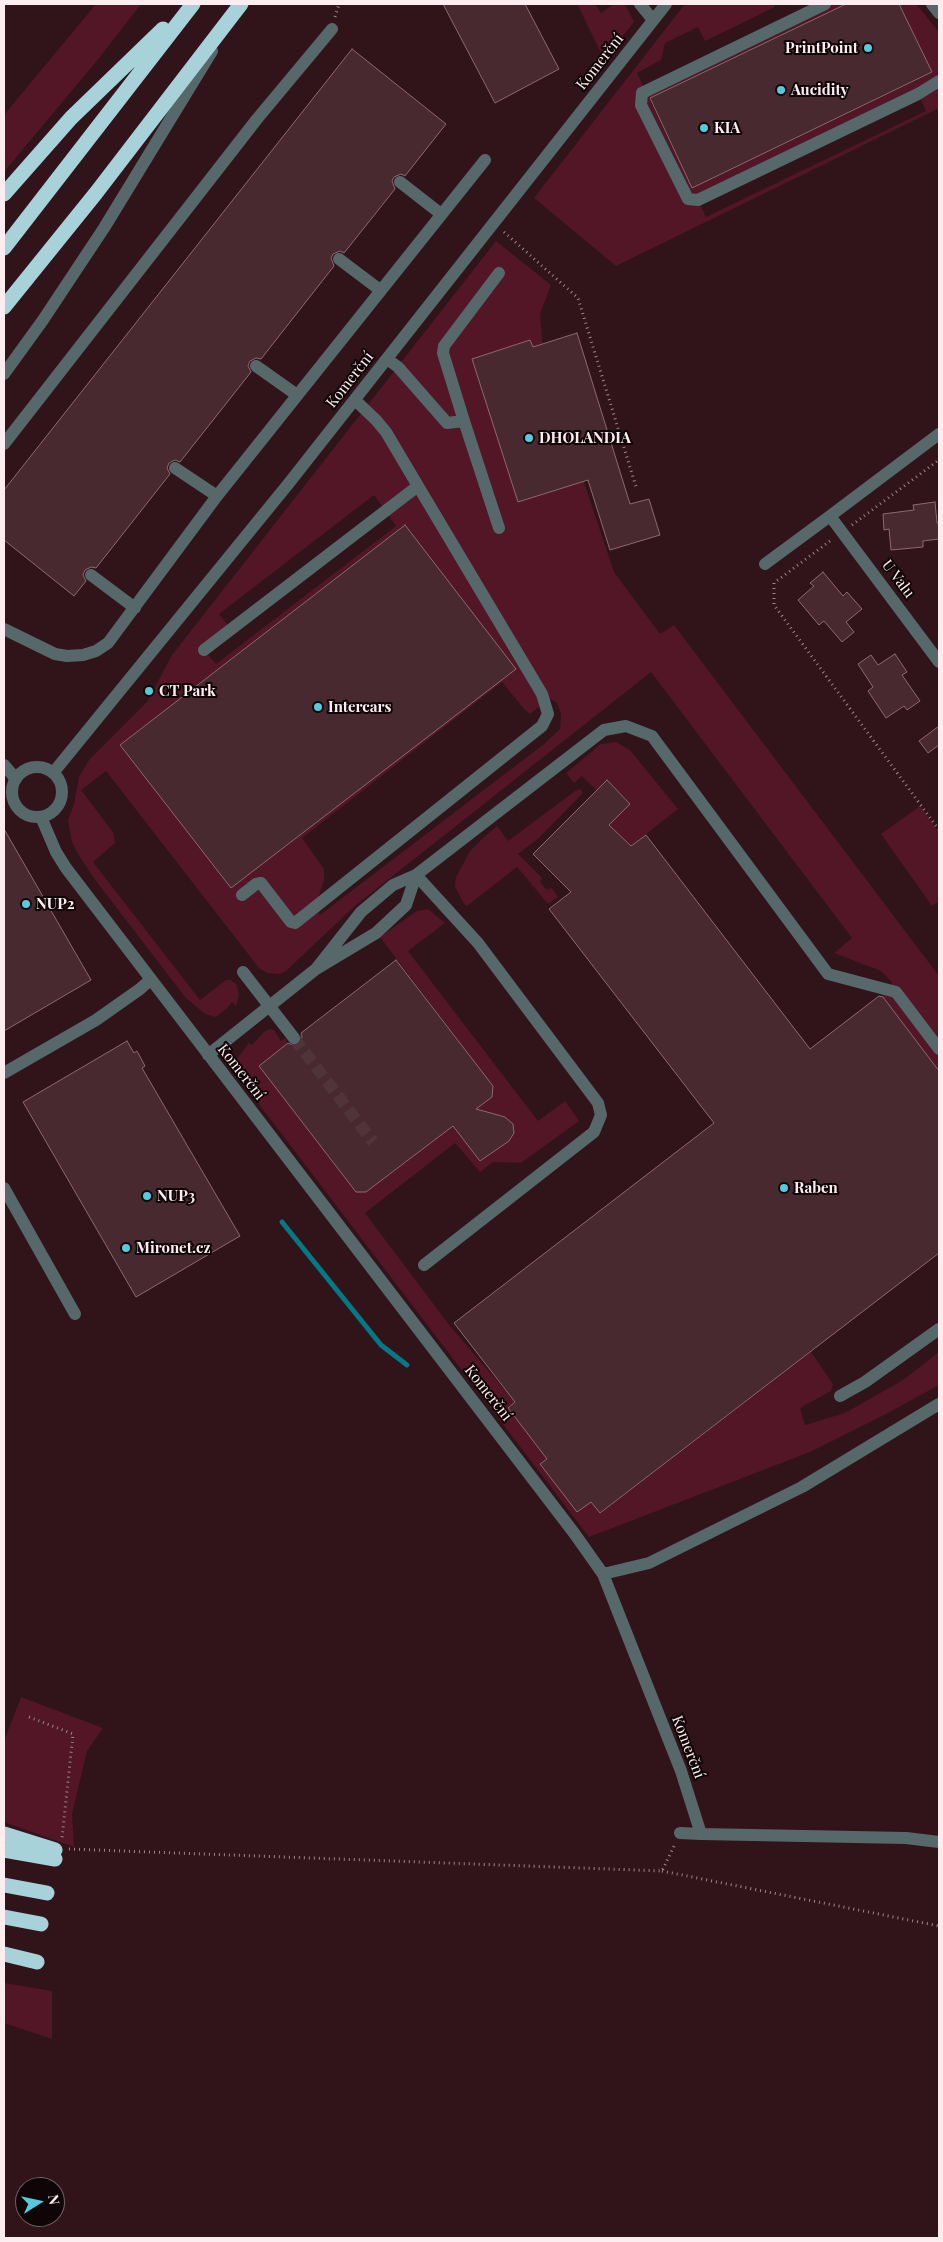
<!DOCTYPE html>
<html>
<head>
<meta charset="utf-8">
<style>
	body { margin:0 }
	#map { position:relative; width:943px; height:2242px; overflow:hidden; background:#30141a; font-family:"Playfair Display",serif }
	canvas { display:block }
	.frame { position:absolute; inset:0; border:5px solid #feedf0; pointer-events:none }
	.north { position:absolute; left:15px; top:2177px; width:50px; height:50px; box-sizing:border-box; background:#100506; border:1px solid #6f6264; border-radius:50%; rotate:80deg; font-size:14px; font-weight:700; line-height:20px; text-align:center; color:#feedf0 }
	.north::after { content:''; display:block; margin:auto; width:18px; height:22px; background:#54cadd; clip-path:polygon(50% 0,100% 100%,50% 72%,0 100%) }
</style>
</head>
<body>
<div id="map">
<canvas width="943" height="2242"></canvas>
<div class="frame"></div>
<div class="north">N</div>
</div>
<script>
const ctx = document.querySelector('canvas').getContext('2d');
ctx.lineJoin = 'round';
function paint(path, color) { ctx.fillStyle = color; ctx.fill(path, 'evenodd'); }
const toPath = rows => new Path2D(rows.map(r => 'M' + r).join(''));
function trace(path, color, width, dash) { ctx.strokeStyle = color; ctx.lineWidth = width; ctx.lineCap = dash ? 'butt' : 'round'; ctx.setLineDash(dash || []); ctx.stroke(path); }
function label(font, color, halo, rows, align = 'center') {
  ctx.font = font + ' "Playfair Display",serif'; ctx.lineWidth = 4; ctx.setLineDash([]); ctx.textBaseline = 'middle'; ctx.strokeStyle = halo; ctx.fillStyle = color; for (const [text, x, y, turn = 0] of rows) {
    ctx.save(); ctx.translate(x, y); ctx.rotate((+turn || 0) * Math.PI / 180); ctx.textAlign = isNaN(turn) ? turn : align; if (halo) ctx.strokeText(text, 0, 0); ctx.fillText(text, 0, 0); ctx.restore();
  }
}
paint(toPath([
	[96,4,141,4,100,57,4,172,4,115],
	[577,4,595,4,601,13,614,4,625,4,634,22,604,59],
	[685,4,773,4,775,7,705,41,698,27,665,43,661,60,637,73,645,90,825,4,846,4,649,99,692,188,932,73,899,4,916,4,939,32,939,108,616,266,534,198],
	[918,94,926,111,706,217,698,200],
	[496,241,551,285,540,314,544,363,614,572,660,634,674,625,939,976,939,1071,881,995,890,991,892,982,881,971,834,953,852,938,651,672,356,905,286,971,280,974,267,973,259,968,106,771,81,790,113,832,115,843,93,862,200,1000,226,980,231,980,237,985,239,995,236,1006,232,1002,226,1009,216,1017,205,1014,185,997,93,877,78,854,72,842,68,820,74,804,79,777,89,760,147,702,172,655],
	[374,495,396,526,216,664,204,650,231,629,219,614],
	[405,526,515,669,231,888,120,745],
	[502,682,524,709,530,714,540,706,543,694,557,703,561,713,560,729,544,744,320,915,315,906,324,881,324,869,302,838],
	[616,742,630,750,678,809,631,846,609,825,630,803,607,780,596,790,582,776,574,783,566,773,601,744],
	[580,789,583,793,539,838,518,854,542,878,540,882,547,890,552,888,558,897,548,904,517,867,467,906,464,904,455,887,456,877,470,851,482,839,497,826,508,841,575,791],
	[920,806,939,833,939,901,932,906,881,834],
	[428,909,445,923,408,951,538,1121,565,1101,579,1121,521,1163,493,1162,480,1172,455,1143,365,1213,450,1326,515,1402,508,1408,538,1447,554,1453,540,1464,591,1502,601,1513,811,1352,833,1384,831,1391,800,1408,805,1425,845,1413,903,1380,939,1352,939,1385,886,1414,810,1452,589,1537,236,1074,235,1061,249,1043,252,1045,264,1032,269,1029,274,1030,281,1041,286,1038,287,1044,259,1066,356,1192,366,1192,492,1097,493,1086,380,937,417,911],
	[500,1115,505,1117,512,1124,514,1133,512,1138,480,1161,468,1145,483,1133,495,1116],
	[21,1697,103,1728,87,1751,72,1814,74,1847,4,1822,4,1741],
	[4,1983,52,1991,52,2039,4,2023]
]), '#521626');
trace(toPath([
	[282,1222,381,1345,407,1365]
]), '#057886', 5);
const building = toPath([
	[443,4,525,4,559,69,495,103,443,4],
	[846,4,899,4,932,72,692,188,650,98,846,4],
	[352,49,446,124,405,176,401,174,394,177,392,181,395,189,344,253,340,251,333,254,331,258,334,266,261,359,256,358,250,361,248,366,251,372,180,462,175,460,169,463,167,468,170,474,96,568,91,567,85,570,83,575,86,581,74,596,4,540,4,490,352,49],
	[577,333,630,504,649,499,660,535,610,550,588,480,518,502,472,359,530,340,533,347,577,333],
	[935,502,937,523,939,523,939,539,923,541,923,547,891,550,889,529,884,530,883,514,914,510,913,505,935,502],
	[405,525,516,669,231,888,120,745,405,525],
	[823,572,843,596,847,592,862,609,846,622,854,632,842,642,824,621,819,625,798,600,814,586,810,583,823,572],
	[895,654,907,672,902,675,920,701,907,710,904,706,886,718,868,691,873,687,858,664,871,655,878,665,895,654],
	[939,726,939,745,928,753,919,741,939,726],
	[607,780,630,804,609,825,631,846,646,835,810,1049,879,996,883,997,939,1071,939,1253,600,1513,591,1502,577,1512,540,1464,547,1459,508,1408,515,1402,454,1323,714,1123,549,909,571,892,533,854,607,780],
	[4,829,91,980,4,1031,4,829],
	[396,960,493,1086,492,1097,476,1109,505,1117,513,1124,514,1133,509,1141,480,1161,453,1126,366,1192,356,1192,259,1066,288,1043,295,1046,299,1044,302,1037,301,1033,396,960],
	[127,1041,134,1053,137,1051,145,1066,142,1068,240,1236,136,1297,23,1102,127,1041]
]);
paint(building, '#47292f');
trace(building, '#8d6a70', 1);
trace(toPath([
	[294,1038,373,1142]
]), '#4f353a', 12, [12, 6]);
trace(toPath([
	[335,17,339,4],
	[504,232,578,298,637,490],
	[852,525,939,460],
	[830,541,774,583,774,605,939,830],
	[29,1717,73,1734,62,1838],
	[69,1849,662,1871,675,1844],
	[662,1871,939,1926]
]), '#9d878b', 3, [1, 4]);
trace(toPath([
	[640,4,653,20],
	[825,4,642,93,641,105,688,199,698,200,918,94,939,81],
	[932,4,939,13],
	[400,182,441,214],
	[339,259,380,290],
	[387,359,398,367,447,423,464,421,499,528],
	[256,366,297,395],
	[4,374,43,320,104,228,212,51],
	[355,400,376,420,386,432,418,486],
	[464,421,443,353,444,346,499,273],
	[939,434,830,516,939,662],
	[4,444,257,119,332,29],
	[175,468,217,496],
	[765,564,830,516],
	[91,575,135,608],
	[4,629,55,654,67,656,83,655,96,651,108,643,217,496,485,160],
	[204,650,418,486,542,694,548,714,542,726,295,923,291,922,261,883,256,884,242,895],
	[4,765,16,779],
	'12 792a25 25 0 1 1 50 0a25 25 0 1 1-50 0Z',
	[53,773,289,483,666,4],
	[41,817,56,852,66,868,574,1533,603,1574,681,1771,701,1834,906,1838,939,1842],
	[416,875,478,943,598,1103,601,1115,594,1132,424,1265],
	[316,969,361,912,393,885,416,875,604,730,626,726,652,736,828,974,896,992,939,1049],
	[243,972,294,1038],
	[208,1055,316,969,376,933,406,905,416,875],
	[4,1073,96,1020,140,989,150,980],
	[4,1188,75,1314],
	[840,1396,865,1382,939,1329],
	[603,1574,649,1563,802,1487,939,1404],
	[680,1833,701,1834]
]), '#57686b', 12);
trace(toPath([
	[4,194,71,118,163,29],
	[4,248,193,4],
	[4,307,96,193,241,4],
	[4,1834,55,1850],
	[4,1850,55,1859],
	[4,1885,47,1893],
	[4,1917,41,1924],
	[4,1954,37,1962]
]), '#a7d2d9', 15);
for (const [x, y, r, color] of [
	[868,48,5,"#54cadd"],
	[781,90,5,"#54cadd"],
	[704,128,5,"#54cadd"],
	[529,438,5,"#54cadd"],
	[149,691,5,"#54cadd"],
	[318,707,5,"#54cadd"],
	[26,904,5,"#54cadd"],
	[784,1188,5,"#54cadd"],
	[147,1196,5,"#54cadd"],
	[126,1248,5,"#54cadd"]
]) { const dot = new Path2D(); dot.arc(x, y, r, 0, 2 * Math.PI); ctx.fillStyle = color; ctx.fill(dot); trace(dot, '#100506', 2); }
label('bold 15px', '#feedf0', '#100506', [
	["PrintPoint",858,48,"right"],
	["Aucidity",791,90],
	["KIA",714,128],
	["DHOLANDIA",539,438],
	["CT Park",159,691],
	["Intercars",328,707],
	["NUP2",36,904],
	["Raben",794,1188],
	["NUP3",157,1196],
	["Mironet.cz",136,1248]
], 'left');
label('15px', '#feedf0', '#100506', [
	["Komerční",600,62,-52],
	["Komerční",350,380,-52],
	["U Valu",898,579,53],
	["Komerční",241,1072,52],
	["Komerční",488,1393,52],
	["Komerční",688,1747,69]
]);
</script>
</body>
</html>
